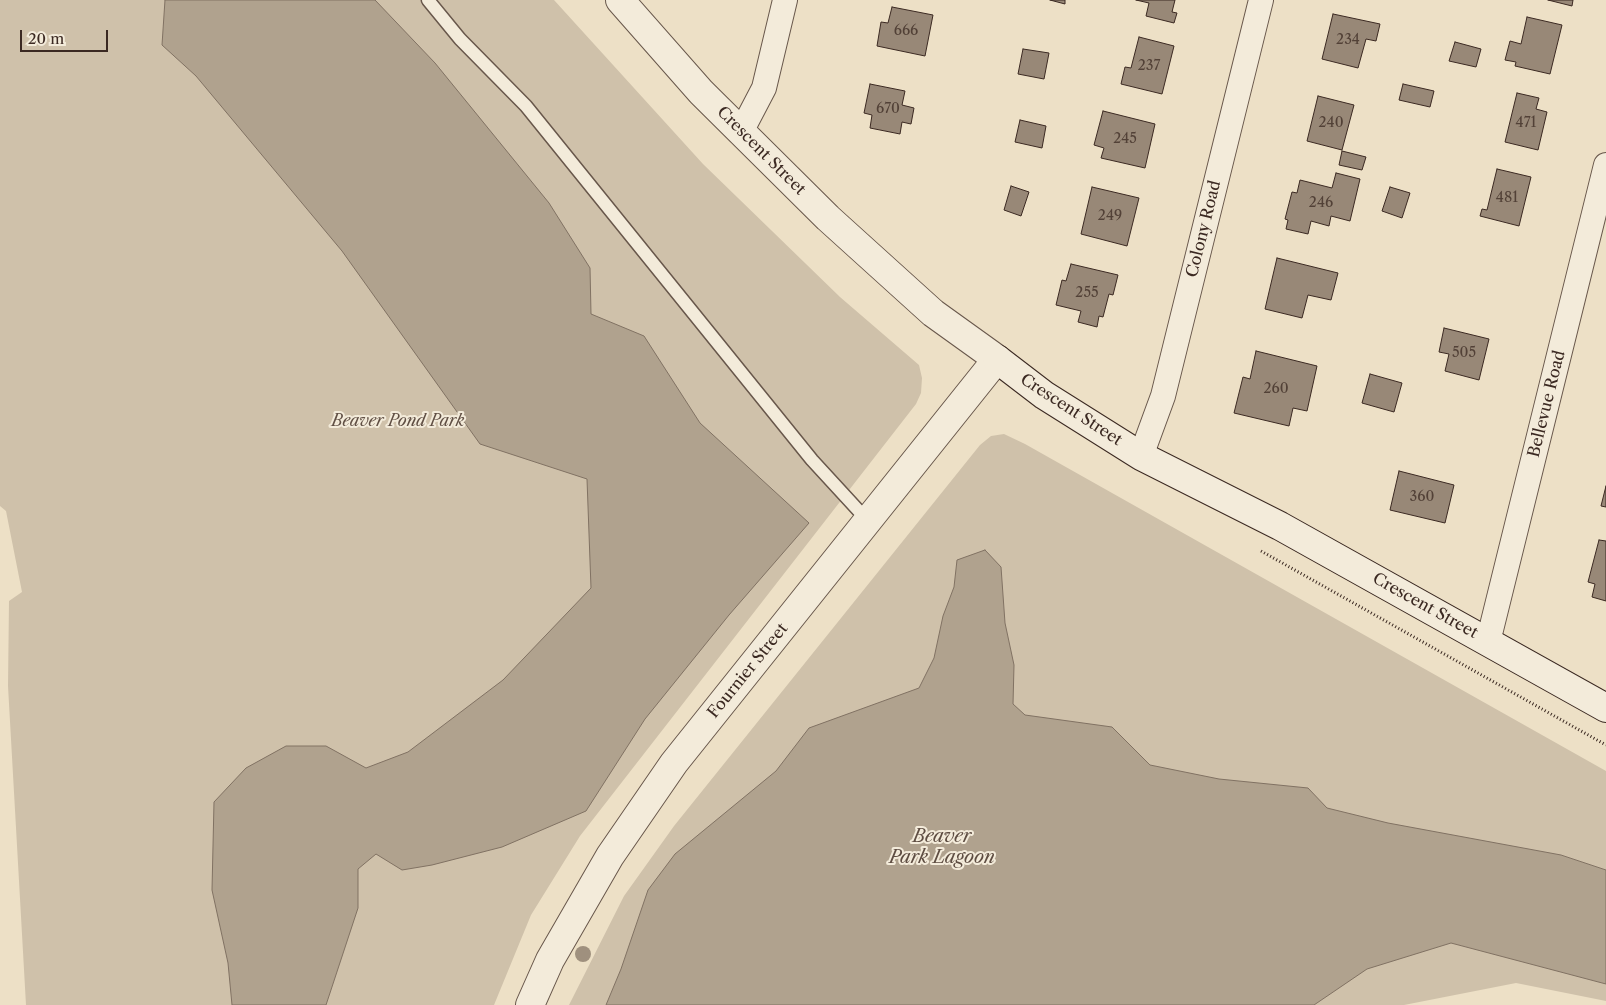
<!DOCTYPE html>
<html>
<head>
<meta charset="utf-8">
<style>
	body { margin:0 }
	#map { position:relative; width:1606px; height:1005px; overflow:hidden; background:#ede0c6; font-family:"Libre Caslon Text",serif }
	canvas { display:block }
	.scale { position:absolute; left:20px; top:30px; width:88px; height:22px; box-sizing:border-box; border:2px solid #3b2922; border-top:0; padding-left:6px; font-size:15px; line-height:18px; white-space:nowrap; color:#3b2922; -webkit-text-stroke:4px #f3ebda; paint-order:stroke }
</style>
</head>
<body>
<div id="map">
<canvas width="1606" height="1005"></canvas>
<div class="scale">20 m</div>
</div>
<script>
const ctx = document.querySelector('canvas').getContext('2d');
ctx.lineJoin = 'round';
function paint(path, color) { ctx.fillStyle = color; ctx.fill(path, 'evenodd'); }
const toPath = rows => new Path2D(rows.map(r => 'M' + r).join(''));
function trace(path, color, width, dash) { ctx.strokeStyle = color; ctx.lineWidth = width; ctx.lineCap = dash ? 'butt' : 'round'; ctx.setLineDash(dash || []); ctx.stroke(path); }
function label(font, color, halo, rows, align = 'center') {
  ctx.font = font + ' "Libre Caslon Text",serif'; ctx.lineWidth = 4; ctx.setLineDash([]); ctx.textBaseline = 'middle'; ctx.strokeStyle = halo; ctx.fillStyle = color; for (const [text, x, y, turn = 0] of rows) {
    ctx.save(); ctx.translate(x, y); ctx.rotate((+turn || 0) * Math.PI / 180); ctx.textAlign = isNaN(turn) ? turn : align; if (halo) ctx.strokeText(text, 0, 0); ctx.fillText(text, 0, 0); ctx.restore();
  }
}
paint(toPath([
	[0,0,554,0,703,164,840,297,919,365,922,378,921,393,916,404,580,836,531,915,494,1005,26,1005,8,686,9,601,22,592,6,511,0,506],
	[1004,434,1025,444,1606,771,1606,1001,1516,983,1404,1005,569,1005,624,896,674,826,980,445,991,436]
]), '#cfc1aa');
const water = toPath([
	[165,0,375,0,435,63,549,203,590,268,591,314,644,336,700,423,809,523,729,615,645,719,586,811,502,847,432,865,402,870,376,854,358,869,358,908,326,1005,232,1005,228,963,212,890,214,802,246,768,286,746,326,746,366,768,408,752,503,680,591,588,587,479,480,444,342,251,196,76,162,45,165,0],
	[985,550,1001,567,1005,623,1014,665,1013,704,1025,715,1112,727,1150,765,1219,779,1308,788,1327,808,1388,823,1561,855,1606,870,1606,984,1451,943,1367,969,1314,1005,606,1005,621,969,648,890,675,854,776,771,809,728,919,688,934,658,943,616,954,587,957,560,985,550]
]);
paint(water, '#b0a28e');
trace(water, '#817263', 1);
const building = toPath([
	[1050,0,1065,0,1065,4,1050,0],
	[1136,0,1175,0,1172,12,1177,13,1174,23,1146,16,1149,3,1136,0],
	[1548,0,1573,0,1572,6,1548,0],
	[892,7,933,15,925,56,877,46,881,22,888,23,892,7],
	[1333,14,1380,24,1376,41,1366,39,1358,68,1322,59,1333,14],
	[1527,17,1562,25,1550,74,1515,66,1516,62,1505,60,1510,41,1521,44,1527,17],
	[1139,37,1174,46,1162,94,1121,84,1125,67,1131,68,1139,37],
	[1455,42,1481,49,1476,67,1449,61,1455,42],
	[1023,49,1049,53,1044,79,1018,74,1023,49],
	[870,84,905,91,902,105,914,108,911,124,902,122,900,134,870,128,872,115,864,113,870,84],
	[1403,84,1434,91,1430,107,1399,100,1403,84],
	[1517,93,1539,98,1536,109,1547,112,1538,150,1505,142,1517,93],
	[1318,96,1354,105,1342,150,1307,141,1318,96],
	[1103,111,1155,124,1145,168,1101,158,1104,148,1094,145,1103,111],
	[1020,120,1046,126,1042,148,1015,142,1020,120],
	[1342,151,1366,157,1362,170,1339,165,1342,151],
	[1497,169,1531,177,1519,226,1480,216,1482,209,1487,210,1497,169],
	[1336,173,1360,179,1350,221,1331,216,1329,226,1311,221,1308,234,1286,229,1288,220,1285,219,1292,192,1297,193,1300,180,1332,188,1336,173],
	[1011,186,1029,192,1021,216,1004,210,1011,186],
	[1092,187,1139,198,1127,246,1081,234,1092,187],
	[1390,187,1410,193,1402,218,1382,211,1390,187],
	[1277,258,1338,273,1331,300,1308,295,1302,318,1265,309,1277,258],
	[1071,264,1118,275,1113,295,1109,294,1103,317,1099,316,1097,327,1078,322,1081,311,1056,305,1062,280,1066,281,1071,264],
	[1444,328,1489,339,1479,380,1445,371,1449,354,1439,352,1444,328],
	[1256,351,1317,366,1307,411,1293,408,1289,426,1234,413,1243,377,1250,379,1256,351],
	[1370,374,1402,383,1394,412,1362,403,1370,374],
	[1399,471,1454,485,1445,523,1390,510,1399,471],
	[1606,486,1606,507,1601,506,1606,486],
	[1599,540,1606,541,1606,601,1592,597,1595,584,1588,582,1599,540]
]);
paint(building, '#988877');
trace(building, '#3b2922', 1);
const service = toPath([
	[428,0,460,39,526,106,812,460,869,522]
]);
const minor = toPath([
	[741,132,764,88,785,0],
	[1141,456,1163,396,1261,0],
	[1488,642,1606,165]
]);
const tertiary = toPath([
	[530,1005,550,960,610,856,674,763,997,359,933,313,828,218,701,92,620,0]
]);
const secondary = toPath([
	[997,359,1044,395,1141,456,1280,526,1606,708]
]);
trace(service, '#68574b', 15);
trace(minor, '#68574b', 26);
trace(tertiary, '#68574b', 30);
trace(secondary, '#3b2922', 30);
trace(toPath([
	[1261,551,1606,745]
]), '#3b2922', 3, [1, 2.5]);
trace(service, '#f3ebda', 12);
trace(minor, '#f3ebda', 24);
trace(tertiary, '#f3ebda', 28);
trace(secondary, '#f3ebda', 28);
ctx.fillStyle = '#9f907e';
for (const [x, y] of [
	[583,954]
]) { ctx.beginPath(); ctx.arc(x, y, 8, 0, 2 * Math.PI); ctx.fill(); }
label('14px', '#524137', null, [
	["666",906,31],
	["234",1348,40],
	["237",1149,66],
	["670",888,109],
	["240",1331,123],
	["471",1526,123],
	["245",1125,139],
	["481",1507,198],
	["246",1321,203],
	["249",1110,216],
	["255",1087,293],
	["505",1464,353],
	["260",1276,389],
	["360",1422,497]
]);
label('16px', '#3b2922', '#f3ebda', [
	["Crescent Street",761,151,45],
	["Colony Road",1204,229,-76],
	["Bellevue Road",1547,404,-76],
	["Crescent Street",1071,410,33],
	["Crescent Street",1425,606,29],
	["Fournier Street",748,671,-51]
]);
label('italic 16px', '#604f44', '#f3ebda', [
	["Beaver Pond Park",398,421]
]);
label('italic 18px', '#5e4d42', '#f3ebda', [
	["Beaver",942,837],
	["Park Lagoon",942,858]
]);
</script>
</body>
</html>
